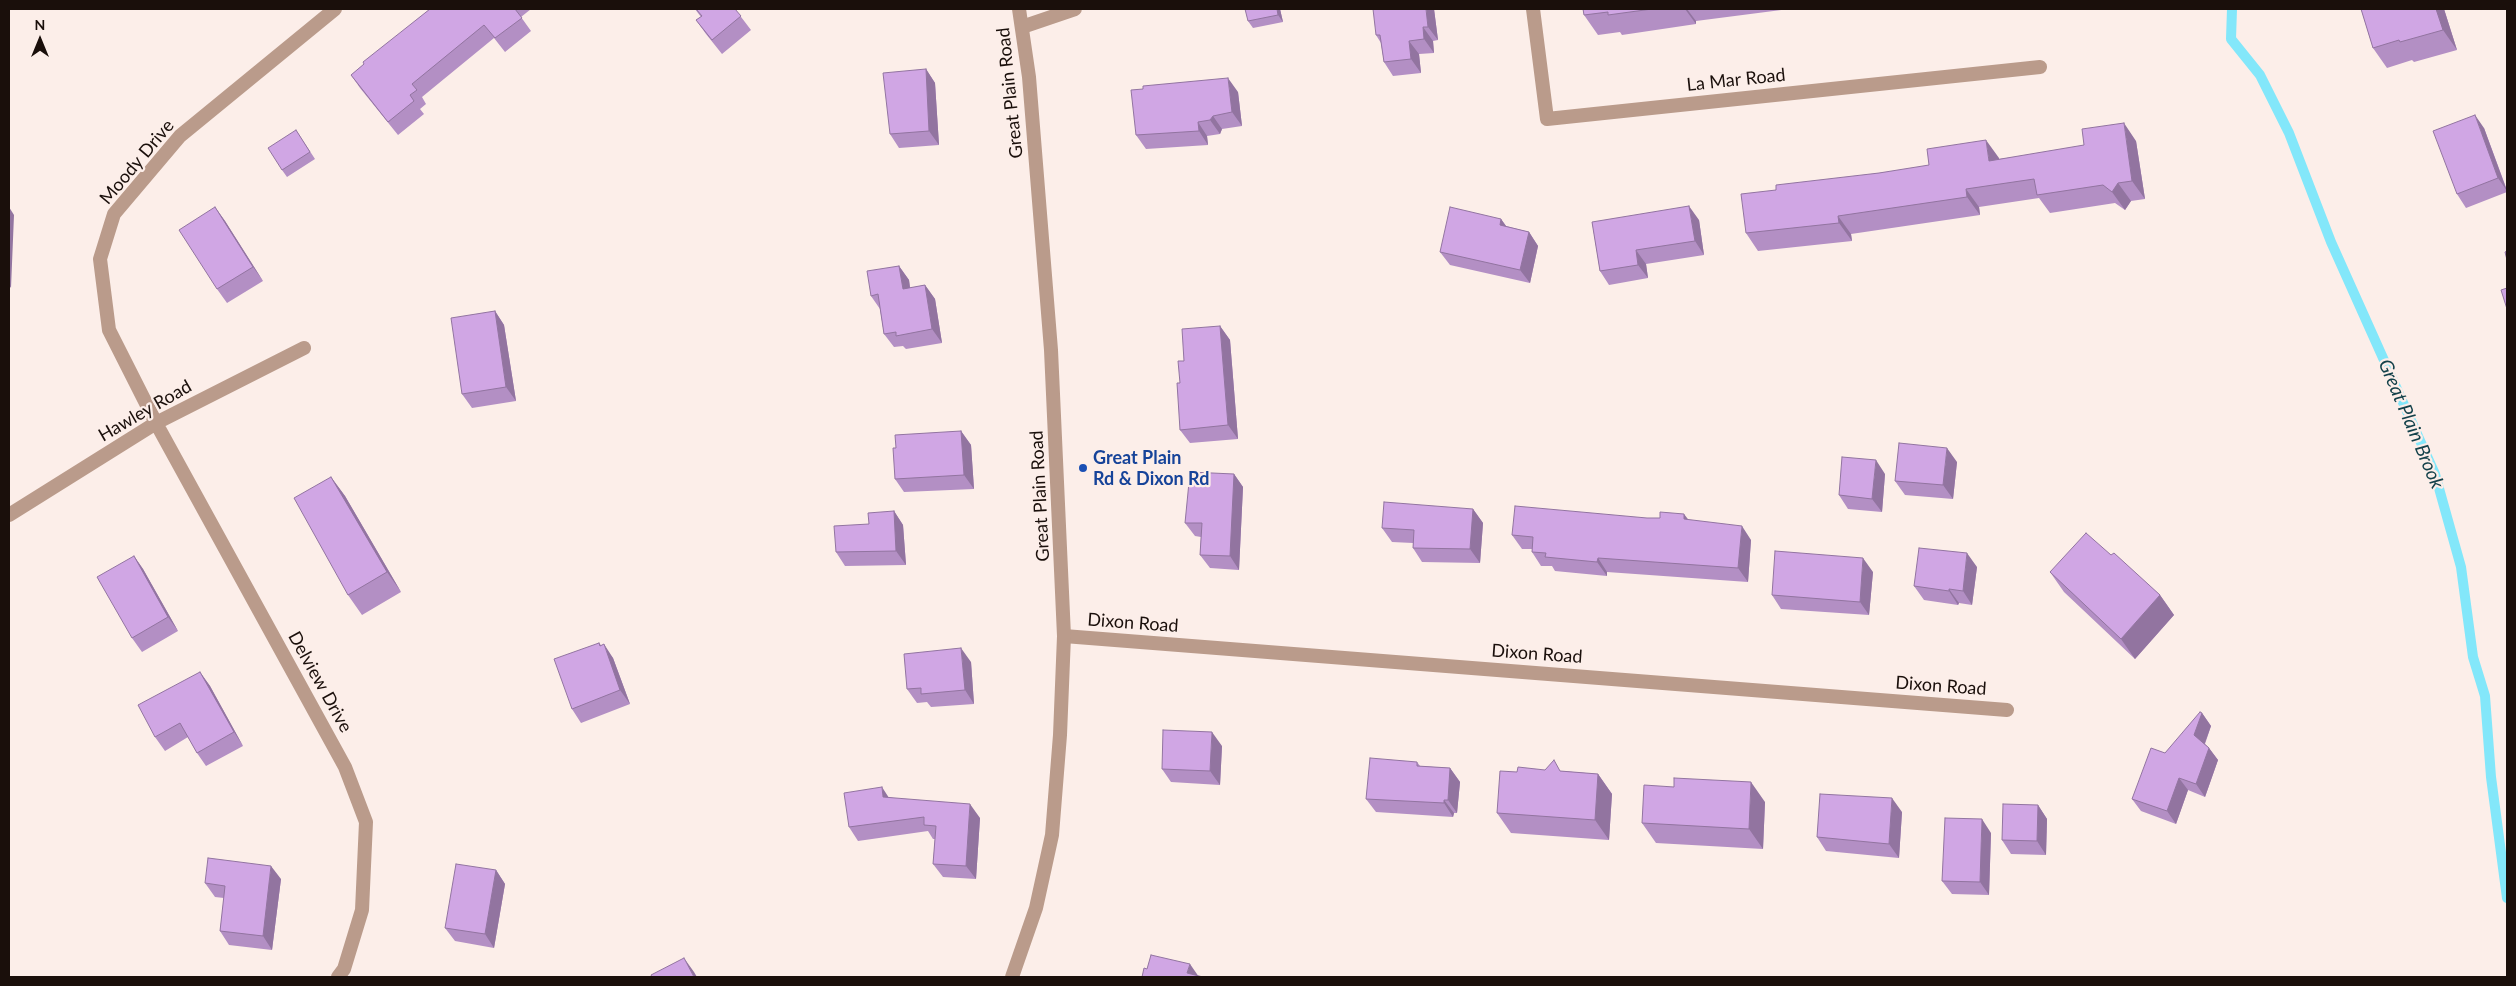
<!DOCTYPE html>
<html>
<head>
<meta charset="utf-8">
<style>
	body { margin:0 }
	#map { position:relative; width:2516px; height:986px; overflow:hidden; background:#fceee9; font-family:Lato,sans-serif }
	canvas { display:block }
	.frame { position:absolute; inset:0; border:10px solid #1a0f0b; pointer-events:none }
	.north { position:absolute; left:15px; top:15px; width:50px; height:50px; -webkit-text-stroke:4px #fceee9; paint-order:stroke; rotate:0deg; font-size:14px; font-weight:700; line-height:20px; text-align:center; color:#1a0f0b }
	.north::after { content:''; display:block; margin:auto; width:18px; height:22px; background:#1a0f0b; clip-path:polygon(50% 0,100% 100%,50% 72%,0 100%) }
</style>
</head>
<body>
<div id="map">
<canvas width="2516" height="986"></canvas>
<div class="frame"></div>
<div class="north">N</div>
</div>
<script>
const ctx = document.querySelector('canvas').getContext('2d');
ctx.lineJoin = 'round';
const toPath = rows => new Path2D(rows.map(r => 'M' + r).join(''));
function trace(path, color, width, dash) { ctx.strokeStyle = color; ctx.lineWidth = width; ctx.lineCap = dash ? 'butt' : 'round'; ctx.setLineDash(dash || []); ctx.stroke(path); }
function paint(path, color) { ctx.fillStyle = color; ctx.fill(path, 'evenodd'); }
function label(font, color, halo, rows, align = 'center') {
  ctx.font = font + ' Lato,sans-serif'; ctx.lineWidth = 4.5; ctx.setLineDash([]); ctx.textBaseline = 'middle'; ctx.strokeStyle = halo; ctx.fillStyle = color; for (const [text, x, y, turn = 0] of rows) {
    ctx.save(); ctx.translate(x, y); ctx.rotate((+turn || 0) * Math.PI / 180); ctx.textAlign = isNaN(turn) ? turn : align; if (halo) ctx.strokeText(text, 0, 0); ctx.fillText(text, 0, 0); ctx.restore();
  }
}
trace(toPath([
	[2232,9,2231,39,2260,75,2289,133,2331,242,2435,474,2461,567,2473,657,2485,696,2491,777,2507,898]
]), '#83e7fa', 10);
trace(toPath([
	[335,9,180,136,114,214,100,259,109,330,156,423,345,767,366,822,362,910,344,969,338,977],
	[1533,9,1547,119,2040,67],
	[9,515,156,423,304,348],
	[1064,636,2007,710]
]), '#ba9b8b', 14);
trace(toPath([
	[1022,27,1075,9],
	[1012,977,1036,908,1052,835,1060,735,1064,636,1051,350,1029,77,1019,9]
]), '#ba9b8b', 14);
paint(toPath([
	[430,9,531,9,521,17,531,31,505,52,494,38,422,97,426,104,420,109,424,114,398,135,360,88,351,75],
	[695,9,735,9,751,30,722,54,706,34,696,20,701,17],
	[1280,9,1283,22,1253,28,1248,21],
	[1434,9,1438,40,1433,41,1434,53,1419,54,1421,73,1393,76,1384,62,1381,43,1376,35],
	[1583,9,1789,9,1696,21,1696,24,1622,35,1620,32,1598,35,1584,15],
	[2361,9,2444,9,2457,50,2414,62,2412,60,2387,68,2373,48],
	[926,69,935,83,939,145,899,148,890,134],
	[1238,92,1242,126,1222,129,1220,134,1207,136,1208,145,1146,149,1136,135],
	[2484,128,2507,190,2507,192,2466,208,2457,194],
	[296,130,315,159,287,177,282,170],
	[2136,141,2145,199,2131,201,2125,210,2115,203,2050,213,2039,198,1979,207,1980,215,1851,234,1852,241,1758,251,1746,233,1776,190,1879,173,1999,158,1999,159],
	[215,207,225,221,263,281,227,303,217,289],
	[1501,219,1506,226,1529,232,1538,246,1530,283,1450,265,1440,252],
	[1699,220,1704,255,1646,264,1648,278,1609,285,1600,271,1592,222],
	[899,266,909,280,910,288,925,285,935,299,942,343,906,349,903,346,894,347,884,334,880,309,871,296],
	[495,311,504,325,516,401,472,408,462,394],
	[1220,326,1230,340,1238,439,1190,443,1180,430,1180,383,1184,361],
	[961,431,971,445,974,489,904,492,895,479,896,448],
	[1957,462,1953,499,1905,495,1895,481],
	[1234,474,1243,487,1239,570,1210,568,1200,555,1201,537,1195,536,1185,523],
	[1885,474,1882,512,1848,509,1839,495],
	[331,477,345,496,401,592,362,615,348,595],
	[1473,509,1483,523,1480,563,1422,562,1413,548,1413,543,1392,542,1382,528],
	[894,511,903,525,906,565,845,566,836,552,869,524],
	[1647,518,1688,520,1751,540,1748,582,1607,572,1607,576,1555,571,1552,566,1541,566,1532,552,1532,549,1522,549,1512,535],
	[2111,555,2160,595,2174,615,2135,659,2064,592,2050,572],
	[134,556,143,569,178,631,142,652,132,638],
	[1977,567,1972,605,1959,603,1958,605,1924,600,1914,586],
	[1873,572,1869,615,1781,609,1772,595],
	[599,643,613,658,630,704,581,723,572,709],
	[971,662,974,704,931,707,927,702,917,703,907,689],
	[200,672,210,686,243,746,206,766,197,753,188,737,165,751,155,737],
	[2202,713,2211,726,2205,744,2209,748,2218,760,2205,797,2188,790,2176,824,2141,811,2132,799,2165,753],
	[1222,746,1220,785,1171,782,1162,769],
	[1417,762,1420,766,1450,768,1460,782,1457,813,1454,813,1453,817,1376,812,1366,799],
	[1562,771,1598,774,1612,794,1609,840,1511,833,1497,813,1517,772],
	[889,797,980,818,976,879,943,877,933,864,935,839,933,839,928,831,858,841,849,827],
	[1765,802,1763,849,1656,843,1642,823],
	[2038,805,2047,819,2046,855,2011,854,2002,840],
	[1902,812,1899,858,1826,851,1817,837],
	[1991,833,1989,895,1952,894,1942,881],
	[496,870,505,884,494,948,455,941,445,928],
	[281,879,272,950,229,945,220,931,224,898,215,897,205,883]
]), '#b38fc4');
paint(toPath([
	[1277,9,1280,9,1283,22,1278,15],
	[1426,9,1434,9,1438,40,1428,27],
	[1685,9,1687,9,1696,21,1696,24],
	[2436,9,2444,9,2457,50,2443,30],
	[1423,27,1433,41,1434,53,1424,39],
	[1409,41,1419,54,1421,73,1411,59],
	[926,69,935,83,939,145,929,131],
	[1228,78,1238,92,1242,126,1232,112],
	[2475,115,2484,128,2507,191,2498,178],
	[1213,116,1222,129,1220,134,1210,120],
	[1198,122,1207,136,1208,145,1199,131],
	[2124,123,2136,141,2145,199,2132,181],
	[1986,140,1999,158,2002,179,1989,161],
	[2118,183,2131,201,2125,210,2112,192],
	[1966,189,1979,207,1980,215,1967,197],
	[1689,206,1699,220,1704,255,1695,241],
	[9,207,14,215,11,288,9,285],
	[215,207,225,221,263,281,253,267],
	[1838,216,1851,234,1852,241,1839,223],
	[1501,219,1511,233,1500,225],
	[1529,232,1538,246,1530,283,1520,270],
	[1636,250,1646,264,1648,278,1638,265],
	[899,266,909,280,912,303,903,289],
	[925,285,935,299,942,343,932,329],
	[495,311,504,325,516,401,506,387],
	[1220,326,1230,340,1238,439,1228,425],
	[961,431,971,445,974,489,964,475],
	[1947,448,1957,462,1953,499,1943,485],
	[1876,460,1885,474,1882,512,1872,499],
	[1234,474,1243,487,1239,570,1230,556],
	[331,477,345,496,401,592,387,572],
	[1473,509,1483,523,1480,563,1470,549],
	[894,511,903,525,906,565,896,551],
	[1684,514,1694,527,1684,519],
	[1742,526,1751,540,1748,582,1738,568],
	[1967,553,1977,567,1972,605,1963,591],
	[134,556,143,569,178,631,168,617],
	[1598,558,1607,572,1607,576,1597,562],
	[1863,558,1873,572,1869,615,1860,602],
	[1949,589,1959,603,1958,605,1949,591],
	[2160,595,2174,615,2135,659,2121,639],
	[599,643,609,658,604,644,613,658,630,704,620,690],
	[961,648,971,662,974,704,965,690],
	[200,672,210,686,243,746,234,732],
	[2202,713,2211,726,2203,748,2194,735],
	[1212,732,1222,746,1220,785,1210,771],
	[2209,748,2218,760,2205,797,2196,784],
	[1450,768,1460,782,1457,813,1448,800],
	[1598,774,1612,794,1609,840,1595,820],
	[2179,778,2188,790,2176,824,2167,811],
	[1751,782,1765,802,1763,849,1749,829],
	[882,787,891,801,883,797],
	[1892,798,1902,812,1899,858,1889,844],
	[1444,800,1454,813,1453,817,1444,803],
	[970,804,980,818,976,879,966,866],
	[2038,805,2047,819,2046,855,2037,841],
	[1982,819,1991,833,1989,895,1980,882],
	[271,866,281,879,272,950,263,936],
	[496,870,505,884,494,948,485,934],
	[684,958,694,972,697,977,694,977],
	[1190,964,1199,977,1187,973]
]), '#9274a0');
const building = toPath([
	[430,9,515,9,522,18,495,38,484,25,412,84,417,90,410,95,414,101,388,122,351,75,364,64,363,62,430,9],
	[696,9,735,9,741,16,712,40,696,20,702,16,696,9],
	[1245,9,1277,9,1278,15,1248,21,1245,9],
	[1373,9,1426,9,1428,27,1423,27,1424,39,1409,41,1411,59,1384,62,1380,35,1376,35,1373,9],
	[1583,9,1652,9,1608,15,1608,12,1584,15,1583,9],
	[2361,9,2436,9,2443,30,2400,42,2399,40,2373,48,2361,9],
	[926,69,929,131,890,134,883,73,926,69],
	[1228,78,1232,112,1213,116,1210,120,1198,122,1199,131,1136,135,1131,90,1143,89,1143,86,1228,78],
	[2475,115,2498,178,2457,194,2433,131,2475,115],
	[2124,123,2132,181,2118,183,2112,192,2103,185,2037,195,2034,179,1966,189,1967,197,1838,216,1839,223,1746,233,1741,194,1776,190,1776,185,1879,173,1929,165,1927,149,1986,140,1989,161,2084,145,2082,129,2124,123],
	[296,130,310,152,282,170,268,148,296,130],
	[1689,206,1695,241,1636,250,1638,265,1600,271,1592,222,1689,206],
	[215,207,253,267,217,289,179,230,215,207],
	[1450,207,1501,219,1500,225,1529,232,1520,270,1440,252,1450,207],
	[2507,251,2507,260,2505,252,2507,251],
	[899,266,903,289,925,285,932,329,896,336,896,332,884,334,878,294,871,296,867,271,899,266],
	[2507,288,2507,309,2501,290,2507,288],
	[495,311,506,387,462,394,451,318,495,311],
	[1220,326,1228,425,1180,430,1177,383,1180,383,1178,361,1184,361,1182,329,1220,326],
	[961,431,964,475,895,479,893,448,896,448,895,435,961,431],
	[1899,443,1947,448,1943,485,1895,481,1899,443],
	[1842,457,1876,460,1872,499,1839,495,1842,457],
	[1190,472,1234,474,1230,556,1200,555,1202,523,1185,523,1190,472],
	[331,477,387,572,348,595,294,498,331,477],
	[1384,502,1473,509,1470,549,1413,548,1414,530,1382,528,1384,502],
	[1515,506,1647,518,1660,518,1660,512,1684,514,1684,519,1742,526,1738,568,1598,558,1597,562,1545,557,1546,553,1532,552,1533,537,1512,535,1515,506],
	[894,511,896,551,836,552,834,526,869,524,868,513,894,511],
	[2086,533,2111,555,2114,553,2160,595,2121,639,2050,572,2086,533],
	[1919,548,1967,553,1963,591,1949,589,1949,591,1914,586,1919,548],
	[1775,551,1863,558,1860,602,1772,595,1775,551],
	[134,556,168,617,132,638,97,577,134,556],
	[599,643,600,646,604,644,620,690,572,709,554,659,599,643],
	[961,648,965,690,921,694,921,688,907,689,904,654,961,648],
	[200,672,234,732,197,753,180,723,155,737,138,705,200,672],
	[2200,712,2202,713,2194,735,2209,748,2196,784,2179,778,2167,811,2132,799,2151,748,2165,753,2200,712],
	[1163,730,1212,732,1210,771,1162,769,1163,730],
	[1370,758,1417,762,1417,766,1450,768,1448,800,1444,800,1444,803,1366,799,1370,758],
	[1554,760,1560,771,1598,774,1595,820,1497,813,1500,771,1517,772,1518,767,1545,770,1554,760],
	[1674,778,1751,782,1749,829,1642,823,1644,785,1674,787,1674,778],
	[882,787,883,797,970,804,966,866,933,864,936,826,924,825,924,817,849,827,844,793,882,787],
	[1820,794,1892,798,1889,844,1817,837,1820,794],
	[2003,804,2038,805,2037,841,2002,840,2003,804],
	[1945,818,1982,819,1980,882,1942,881,1945,818],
	[208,858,271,866,263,936,220,931,225,886,205,883,208,858],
	[456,864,496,870,485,934,445,928,456,864],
	[1151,955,1190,964,1187,973,1203,977,1142,977,1144,968,1147,969,1151,955],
	[684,958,694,977,652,977,651,975,684,958]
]);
paint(building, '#d0a6e4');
trace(building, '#9274a0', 1);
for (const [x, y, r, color] of [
	[1083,468,5,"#1a4fb4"]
]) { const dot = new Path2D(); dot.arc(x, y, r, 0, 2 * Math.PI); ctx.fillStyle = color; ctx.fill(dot); trace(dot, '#fceee9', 2); }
label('18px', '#1a0f0b', '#fceee9', [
	["La Mar Road",1736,80,-6],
	["Great Plain Road",1010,93,-96],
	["Moody Drive",137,162,-50],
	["Hawley Road",145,411,-30],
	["Great Plain Road",1040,496,-93],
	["Dixon Road",1133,623,4],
	["Dixon Road",1537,654,4],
	["Delview Drive",320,682,61],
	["Dixon Road",1941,686,4]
]);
label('bold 18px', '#164399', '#fceee9', [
	["Great Plain",1093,458],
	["Rd & Dixon Rd",1093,479]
], 'left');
label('italic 19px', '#13414a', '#fceee9', [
	["Great Plain Brook",2411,424,67]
]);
</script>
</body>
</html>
